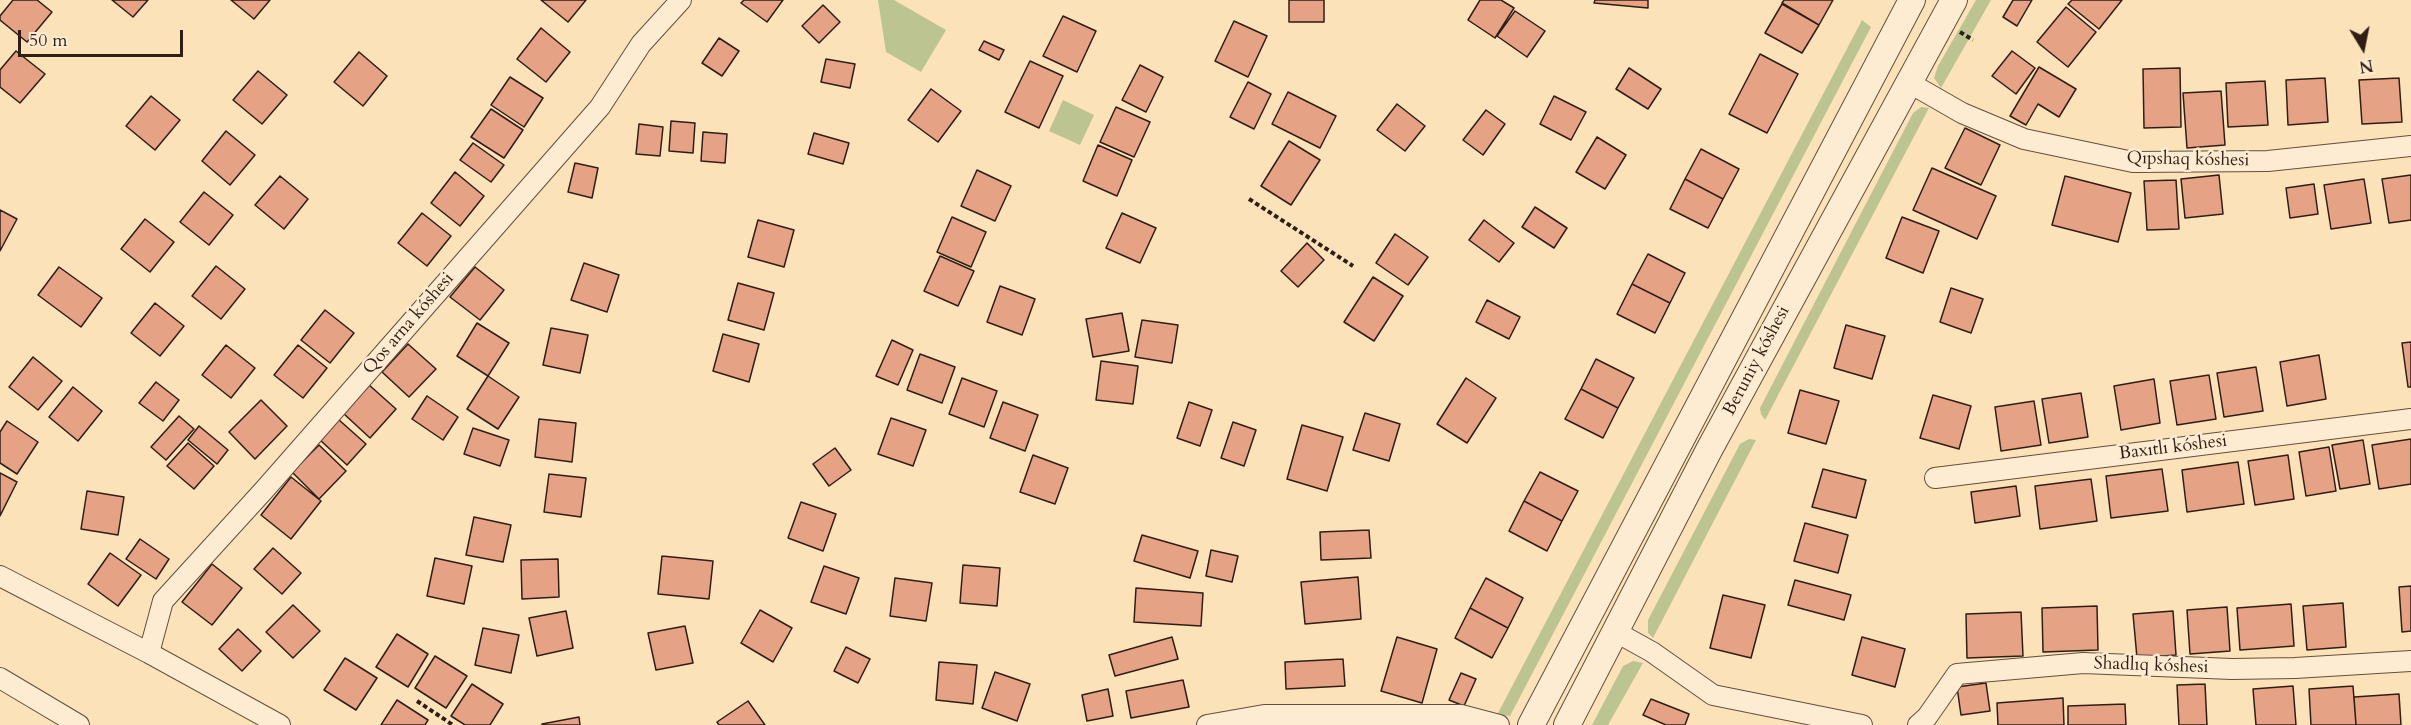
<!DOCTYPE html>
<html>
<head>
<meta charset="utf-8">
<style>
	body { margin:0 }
	#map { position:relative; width:2411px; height:725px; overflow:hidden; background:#fce2b8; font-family:Cardo,serif }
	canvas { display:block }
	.north { position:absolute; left:2333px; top:18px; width:60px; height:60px; -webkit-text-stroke:4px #fdecd1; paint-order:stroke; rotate:170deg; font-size:16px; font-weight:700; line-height:24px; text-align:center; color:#2f1e15 }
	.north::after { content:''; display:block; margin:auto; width:21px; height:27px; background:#2f1e15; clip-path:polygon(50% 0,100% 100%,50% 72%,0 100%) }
	.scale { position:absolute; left:18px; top:30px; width:165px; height:27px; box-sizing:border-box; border:3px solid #2f1e15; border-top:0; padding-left:8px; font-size:18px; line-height:21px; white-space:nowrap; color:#2f1e15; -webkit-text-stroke:4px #fdecd1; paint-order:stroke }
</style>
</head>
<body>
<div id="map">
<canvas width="2411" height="725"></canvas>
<div class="north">N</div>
<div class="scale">50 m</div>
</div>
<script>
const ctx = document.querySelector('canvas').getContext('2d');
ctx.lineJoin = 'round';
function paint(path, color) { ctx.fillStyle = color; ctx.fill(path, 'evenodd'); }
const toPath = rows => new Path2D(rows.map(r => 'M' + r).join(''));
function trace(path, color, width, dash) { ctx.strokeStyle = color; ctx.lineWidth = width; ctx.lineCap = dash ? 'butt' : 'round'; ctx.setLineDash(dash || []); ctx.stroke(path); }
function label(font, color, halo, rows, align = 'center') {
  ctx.font = font + ' Cardo,serif'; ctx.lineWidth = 5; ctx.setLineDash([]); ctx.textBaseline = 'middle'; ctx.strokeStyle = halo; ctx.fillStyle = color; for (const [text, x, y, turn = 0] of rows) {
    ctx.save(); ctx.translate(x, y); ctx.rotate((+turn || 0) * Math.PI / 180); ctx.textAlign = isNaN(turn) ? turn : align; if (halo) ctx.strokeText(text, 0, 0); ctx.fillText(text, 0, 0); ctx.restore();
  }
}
paint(toPath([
	[878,0,894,0,946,30,921,72,886,52],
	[1976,0,1991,0,1941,88,1934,78,1938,66],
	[1862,20,1871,27,1510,716,1497,715],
	[1063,100,1094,115,1080,145,1049,131],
	[1921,107,1929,108,1765,420,1761,414,1760,408,1913,113],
	[1749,439,1756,440,1653,638,1648,633,1648,620,1740,444],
	[1633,661,1643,663,1608,725,1592,725,1623,666]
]), '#bcc492');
const building = toPath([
	[13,0,37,0,52,12,27,42,0,20,0,16,13,0],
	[112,0,148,0,133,17,112,0],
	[231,0,270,0,254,19,231,0],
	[541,0,586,0,568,22,541,0],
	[744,0,783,0,767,22,741,3,744,0],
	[1289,0,1324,0,1324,22,1289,22,1289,0],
	[1480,0,1501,0,1514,8,1495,38,1468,20,1480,0],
	[1595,0,1648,0,1648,8,1594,3,1595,0],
	[1784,0,1833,0,1819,25,1782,3,1784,0],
	[2013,0,2032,0,2017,26,2003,17,2013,0],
	[2072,0,2122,0,2099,29,2068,4,2072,0],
	[1782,4,1819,25,1802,53,1765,33,1782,4],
	[823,5,840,22,819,43,802,26,823,5],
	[2066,7,2096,32,2068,67,2037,42,2066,7],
	[1515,11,1545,31,1527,57,1497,36,1515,11],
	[1063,16,1096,31,1077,72,1043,56,1063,16],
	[1234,21,1267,36,1248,77,1215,61,1234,21],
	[541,28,570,52,546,82,517,59,541,28],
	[719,38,739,51,722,76,702,63,719,38],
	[984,41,1004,50,999,60,979,50,984,41],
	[16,51,45,74,20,103,0,87,0,70,16,51],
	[2012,51,2035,68,2016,94,1992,76,2012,51],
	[359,52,387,76,363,106,334,82,359,52],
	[1760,54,1798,74,1767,133,1729,114,1760,54],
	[826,59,855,64,850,88,821,82,826,59],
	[1030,61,1063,76,1039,128,1005,112,1030,61],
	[1140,65,1163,77,1146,112,1122,100,1140,65],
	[2039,67,2076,89,2059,117,2038,104,2026,125,2010,116,2039,67],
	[1629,68,1661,89,1648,109,1616,89,1629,68],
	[2180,68,2181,127,2144,128,2143,69,2180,68],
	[258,71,287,95,262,124,233,100,258,71],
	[510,77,543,98,524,127,491,105,510,77],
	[2325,78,2328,122,2288,125,2286,80,2325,78],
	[2399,78,2402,122,2362,124,2359,80,2399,78],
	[2265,81,2268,125,2228,127,2226,83,2265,81],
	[1248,82,1271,94,1254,129,1230,117,1248,82],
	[931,89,961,111,938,142,908,120,931,89],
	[2221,91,2225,145,2187,148,2183,93,2221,91],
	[1288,92,1336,116,1320,148,1272,124,1288,92],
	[151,96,180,120,155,150,126,126,151,96],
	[1554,96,1586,112,1571,140,1540,124,1554,96],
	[1397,104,1425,126,1405,151,1377,130,1397,104],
	[1116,107,1150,122,1134,157,1100,142,1116,107],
	[491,109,523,130,504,158,471,137,491,109],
	[1486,110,1505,124,1483,155,1463,140,1486,110],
	[671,121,695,123,693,153,669,151,671,121],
	[639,124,663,127,660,156,636,154,639,124],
	[1965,128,2000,145,1981,185,1945,168,1965,128],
	[226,131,255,155,230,185,202,161,226,131],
	[703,132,727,134,725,163,701,161,703,132],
	[814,133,849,143,843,164,808,154,814,133],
	[1597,137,1626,155,1605,189,1576,172,1597,137],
	[1289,141,1320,160,1291,205,1261,186,1289,141],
	[473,143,504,165,491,182,460,160,473,143],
	[1098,145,1132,160,1117,196,1083,181,1098,145],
	[1701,149,1739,169,1723,199,1685,179,1701,149],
	[575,163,598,168,592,198,568,192,575,163],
	[1932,168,1996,196,1977,239,1913,210,1932,168],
	[977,170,1011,186,995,221,961,206,977,170],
	[455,172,484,196,460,226,431,203,455,172],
	[2219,175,2223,214,2185,218,2181,179,2219,175],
	[2411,175,2411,220,2389,223,2382,179,2411,175],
	[280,176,308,199,284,229,255,205,280,176],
	[2065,176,2131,193,2118,242,2052,225,2065,176],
	[1685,179,1723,199,1708,228,1670,209,1685,179],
	[2364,179,2371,223,2331,229,2324,185,2364,179],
	[2176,180,2179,229,2147,230,2144,181,2176,180],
	[2314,184,2318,214,2290,218,2286,188,2314,184],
	[204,192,233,215,209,245,180,222,204,192],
	[1535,207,1567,228,1554,248,1522,227,1535,207],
	[0,210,17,219,0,251,0,210],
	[422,213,451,236,427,266,398,243,422,213],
	[1122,213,1156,228,1140,263,1106,248,1122,213],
	[952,217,986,232,971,267,937,252,952,217],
	[1902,217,1939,231,1923,273,1886,258,1902,217],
	[145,219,174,242,150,272,121,249,145,219],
	[758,220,794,230,784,267,748,257,758,220],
	[1484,220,1514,243,1499,262,1469,240,1484,220],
	[1395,234,1428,257,1408,285,1376,263,1395,234],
	[1307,243,1324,260,1298,287,1281,271,1307,243],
	[1648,254,1685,273,1670,303,1632,284,1648,254],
	[940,256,974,271,958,306,924,291,940,256],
	[584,263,619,275,607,312,571,300,584,263],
	[216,266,245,289,221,319,192,296,216,266],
	[59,267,102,298,81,327,38,295,59,267],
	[475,267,504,290,480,320,450,297,475,267],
	[1373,277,1403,296,1374,341,1344,322,1373,277],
	[738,283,774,293,764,330,728,320,738,283],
	[1632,284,1670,303,1655,333,1617,314,1632,284],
	[1000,286,1035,299,1022,335,987,322,1000,286],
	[1951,288,1983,299,1971,333,1940,322,1951,288],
	[1487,300,1520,317,1509,339,1476,322,1487,300],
	[155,303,184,326,160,356,131,333,155,303],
	[325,310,354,333,330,363,301,340,325,310],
	[1122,313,1129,351,1093,357,1086,319,1122,313],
	[1142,320,1178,325,1172,363,1135,357,1142,320],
	[477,323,509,343,488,376,457,356,477,323],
	[1846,325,1885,336,1872,379,1834,368,1846,325],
	[551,328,588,335,580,373,543,365,551,328],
	[723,334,759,344,749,382,713,371,723,334],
	[892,340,913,350,898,385,876,376,892,340],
	[2411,342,2411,387,2408,387,2402,343,2411,342],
	[408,344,436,369,409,397,382,372,408,344],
	[226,345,255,368,231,398,202,375,226,345],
	[298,345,327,368,303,398,274,375,298,345],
	[920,354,955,367,942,403,907,390,920,354],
	[2319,355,2326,399,2287,406,2280,362,2319,355],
	[33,357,62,381,38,410,9,387,33,357],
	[1596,359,1634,378,1618,408,1581,389,1596,359],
	[1101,361,1138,366,1133,404,1096,400,1101,361],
	[2256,367,2263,411,2224,417,2217,373,2256,367],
	[2209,375,2216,419,2177,425,2170,381,2209,375],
	[488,376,519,397,498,429,467,409,488,376],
	[962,378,997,391,984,427,949,414,962,378],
	[1466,378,1496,398,1467,443,1437,424,1466,378],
	[2154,379,2160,423,2121,430,2114,386,2154,379],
	[156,382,179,400,163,421,139,403,156,382],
	[368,384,396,409,370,438,343,413,368,384],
	[73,387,102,411,78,441,49,417,73,387],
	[1581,389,1618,408,1603,438,1565,419,1581,389],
	[1800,390,1839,401,1826,444,1788,433,1800,390],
	[2081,393,2088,437,2049,443,2042,399,2081,393],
	[1933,395,1971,406,1959,449,1920,438,1933,395],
	[427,396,458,417,443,440,412,419,427,396],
	[261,400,287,426,255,459,229,432,261,400],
	[2034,401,2041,445,2001,451,1995,407,2034,401],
	[1003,402,1038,415,1025,451,990,438,1003,402],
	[1189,402,1212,410,1200,446,1177,438,1189,402],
	[1365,413,1400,424,1389,461,1353,450,1365,413],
	[179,416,194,429,166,460,151,447,179,416],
	[891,418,926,430,913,466,878,454,891,418],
	[338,419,366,444,347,465,319,439,338,419],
	[539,419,576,423,572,462,535,457,539,419],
	[7,421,38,442,17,474,0,463,0,432,7,421],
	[1233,422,1256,430,1244,466,1221,458,1233,422],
	[1302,425,1343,437,1327,491,1287,479,1302,425],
	[199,426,228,450,217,464,188,440,199,426],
	[473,428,509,440,500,466,464,454,473,428],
	[2411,439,2411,484,2379,489,2372,445,2411,439],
	[2363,440,2370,484,2340,489,2332,445,2363,440],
	[188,443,214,466,194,489,167,466,188,443],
	[319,445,346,471,319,499,292,472,319,445],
	[2329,447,2336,491,2306,496,2299,452,2329,447],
	[835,448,851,470,829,486,813,464,835,448],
	[1033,455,1068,468,1055,504,1020,492,1033,455],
	[2288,455,2294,499,2255,505,2248,461,2288,455],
	[2238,462,2244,504,2187,512,2182,470,2238,462],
	[1823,469,1866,480,1856,518,1812,507,1823,469],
	[2162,469,2168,511,2111,518,2106,476,2162,469],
	[1540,472,1578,491,1562,521,1524,501,1540,472],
	[0,473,17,482,0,516,0,473],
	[549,474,586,478,581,517,544,512,549,474],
	[291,477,321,501,291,539,261,515,291,477],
	[2091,479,2097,521,2040,529,2035,486,2091,479],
	[2016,486,2020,516,1975,523,1971,492,2016,486],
	[87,491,124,497,118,535,81,529,87,491],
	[1524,501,1562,521,1547,551,1509,531,1524,501],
	[801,502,836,514,823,551,788,538,801,502],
	[474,517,511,525,503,562,466,555,474,517],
	[1805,523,1848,535,1838,573,1794,561,1805,523],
	[1369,530,1371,558,1321,560,1320,532,1369,530],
	[1142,535,1198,551,1190,578,1134,561,1142,535],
	[140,539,169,559,156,579,126,559,140,539],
	[273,548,301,573,282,594,254,569,273,548],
	[1211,550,1238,556,1232,582,1206,576,1211,550],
	[110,553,141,575,118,606,88,584,110,553],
	[662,556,713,561,709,599,658,594,662,556],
	[435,558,472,566,464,604,427,596,435,558],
	[558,559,559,597,522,599,521,560,558,559],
	[212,564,242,588,212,625,182,602,212,564],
	[963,565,1000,568,997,606,960,603,963,565],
	[824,566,859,578,846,614,811,602,824,566],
	[1358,577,1361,619,1305,624,1301,582,1358,577],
	[895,578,932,583,926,621,890,616,895,578],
	[1486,578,1523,598,1508,628,1470,608,1486,578],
	[1795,580,1851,595,1844,620,1788,605,1795,580],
	[2411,586,2411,631,2402,632,2399,587,2411,586],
	[1136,588,1203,593,1201,626,1134,622,1136,588],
	[1723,595,1765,605,1751,658,1710,648,1723,595],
	[2343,603,2346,647,2307,650,2303,606,2343,603],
	[2291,604,2294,646,2240,650,2237,608,2291,604],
	[293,605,320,631,293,658,266,632,293,605],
	[2097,606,2098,650,2043,652,2042,608,2097,606],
	[2227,607,2230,651,2190,654,2187,610,2227,607],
	[1470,608,1508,628,1492,658,1455,638,1470,608],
	[760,610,792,628,773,662,741,643,760,610],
	[566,611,573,648,537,656,529,618,566,611],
	[2173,611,2176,655,2137,658,2133,614,2173,611],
	[2021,612,2023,656,1967,658,1966,614,2021,612],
	[685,626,693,663,656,670,648,633,685,626],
	[483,628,519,635,511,673,475,665,483,628],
	[238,629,261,651,242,671,219,649,238,629],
	[397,634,428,654,408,687,376,667,397,634],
	[1172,637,1178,659,1115,676,1109,655,1172,637],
	[1397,637,1437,649,1422,703,1381,691,1397,637],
	[1862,637,1905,649,1895,687,1852,675,1862,637],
	[846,647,870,659,858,683,834,671,846,647],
	[435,656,467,676,446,708,415,688,435,656],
	[345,658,377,678,356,710,324,690,345,658],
	[1343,659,1345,686,1286,689,1285,662,1343,659],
	[939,662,977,665,973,704,936,700,939,662],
	[995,672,1030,684,1017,721,982,708,995,672],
	[1461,673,1476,679,1464,706,1449,700,1461,673],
	[1183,680,1189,707,1131,718,1126,691,1183,680],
	[1986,683,1990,711,1961,715,1957,687,1986,683],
	[472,684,503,704,490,725,465,725,451,716,472,684],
	[2205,684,2207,725,2179,725,2177,685,2205,684],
	[2293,686,2296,725,2256,725,2253,689,2293,686],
	[2353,686,2356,725,2311,725,2309,689,2353,686],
	[1108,689,1113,716,1087,721,1082,695,1108,689],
	[2399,694,2401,725,2356,725,2354,697,2399,694],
	[2063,698,2064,725,1998,725,1997,703,2063,698],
	[1651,699,1689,714,1685,725,1666,725,1643,715,1651,699],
	[397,700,428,720,425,725,381,725,397,700],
	[748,701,765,725,719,725,717,722,748,701],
	[2125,704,2126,725,2068,725,2068,706,2125,704],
	[579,717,580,725,542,725,542,724,579,717]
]);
paint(building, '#e6a285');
trace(building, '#2f1e15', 1.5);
const minor = toPath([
	[1908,82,1962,113,2024,139,2133,162,2268,161,2411,146],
	[1935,478,2411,419],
	[0,576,149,653,280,725],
	[1616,632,1652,652,1713,695,1862,725],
	[149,653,163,601,265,489,600,107,641,44,681,0],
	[0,678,79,725],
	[1207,725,1264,715,1461,715,1499,725],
	[1918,725,1927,717,1957,674,2083,663,2232,669,2295,668,2411,661]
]);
const tertiary = toPath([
	[1531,725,1912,0],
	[1567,725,1709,450,1954,0]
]);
trace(minor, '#624f3e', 22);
trace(tertiary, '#624f3e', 28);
trace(toPath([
	[1960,32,1973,40],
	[1249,199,1353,266],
	[417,701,453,725]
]), '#2f1e15', 4, [4.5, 3]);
trace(minor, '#fdecd1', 20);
trace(tertiary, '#fdecd1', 26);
label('18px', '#2f1e15', '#fdecd1', [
	["Qıpshaq kóshesi",2188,160,1],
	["Qos arna kóshesi",409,324,-49],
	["Beruniy kóshesi",1757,361,-62],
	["Baxıtlı kóshesi",2173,448,-7],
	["Shadlıq kóshesi",2151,666,2]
]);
</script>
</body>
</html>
